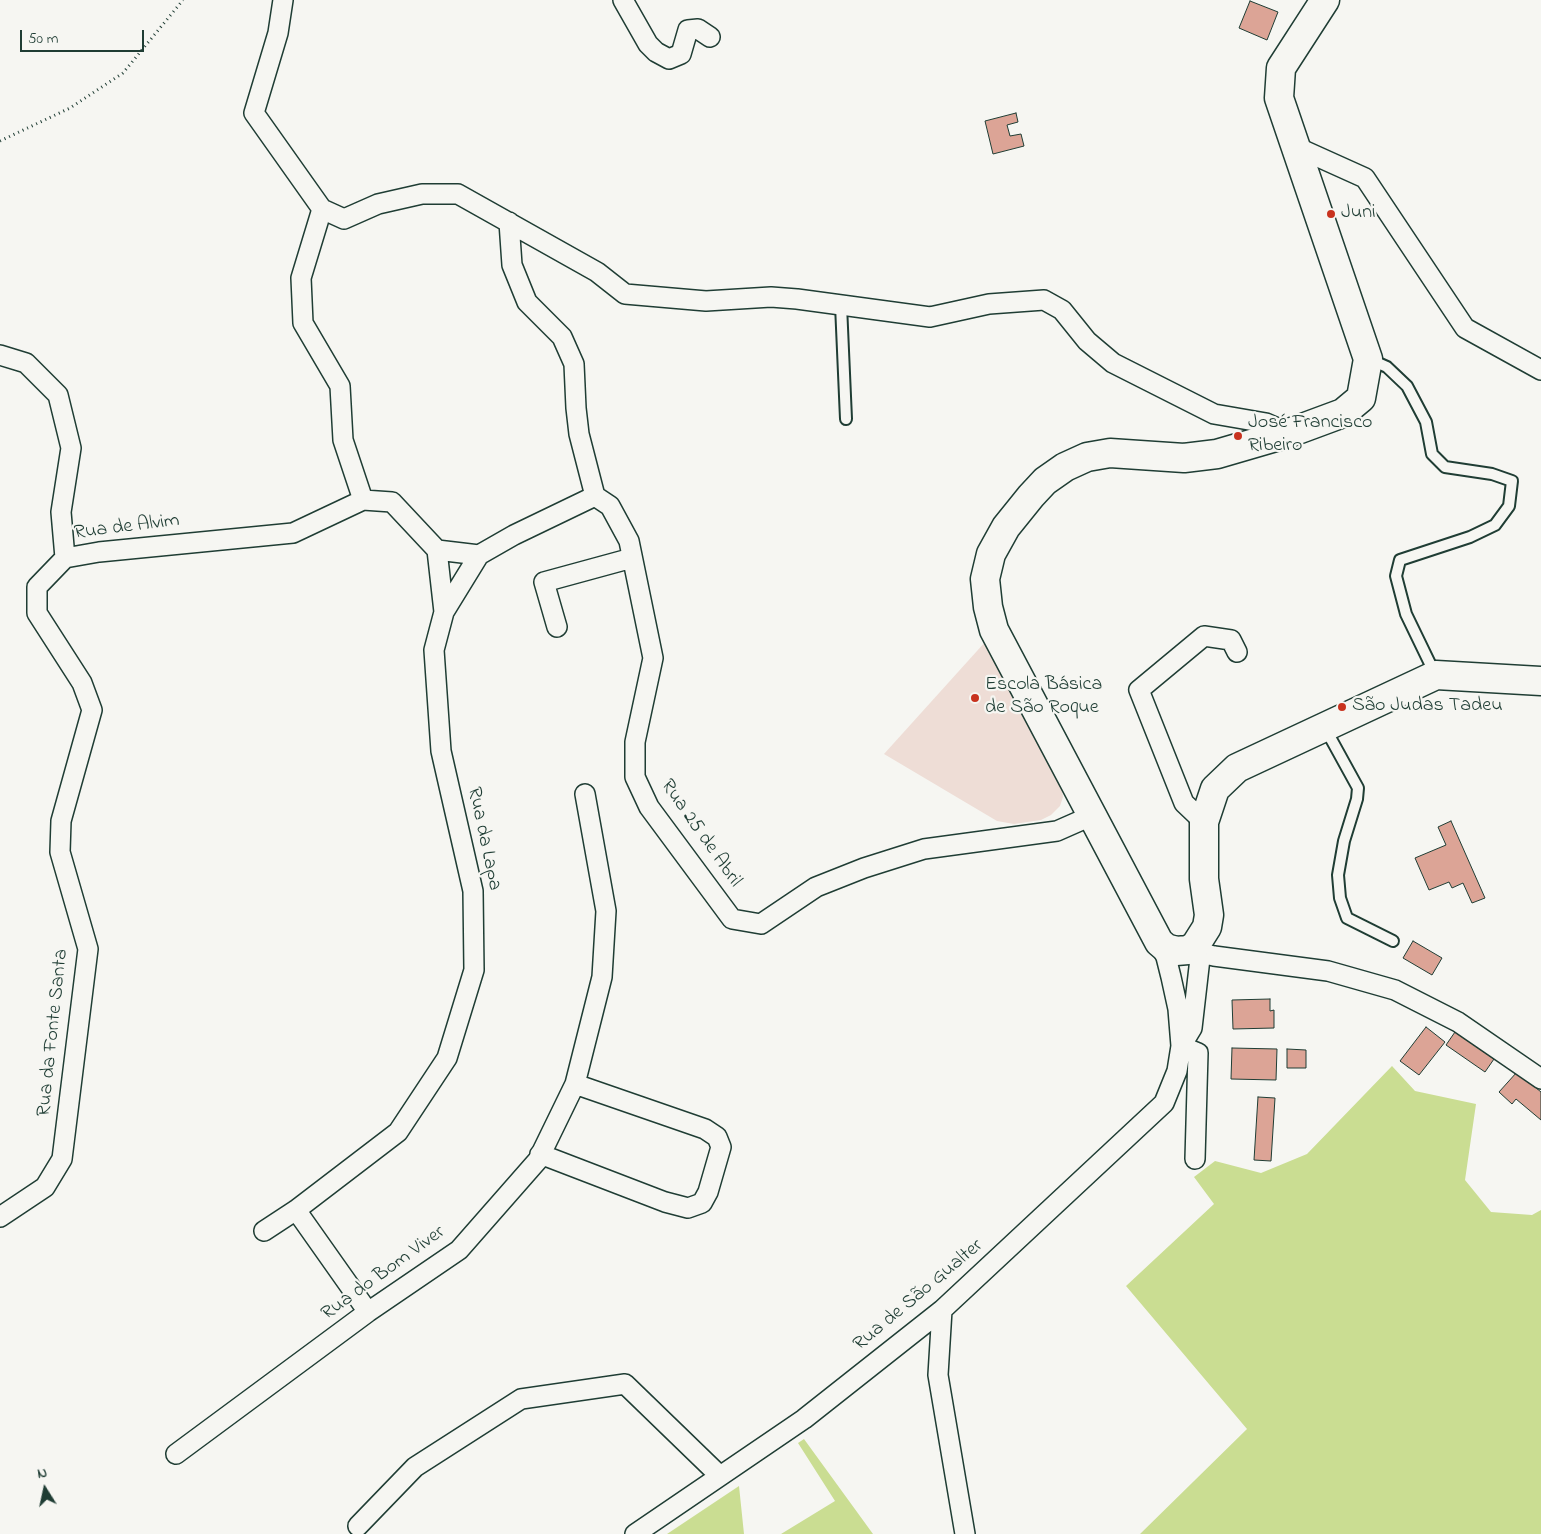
<!DOCTYPE html>
<html>
<head>
<meta charset="utf-8">
<style>
	body { margin:0 }
	#map { position:relative; width:1541px; height:1534px; overflow:hidden; background:#f6f6f2; font-family:"Indie Flower",sans-serif }
	canvas { display:block }
	.north { position:absolute; left:20px; top:1464px; width:50px; height:50px; -webkit-text-stroke:4px #f6f6f2; paint-order:stroke; rotate:350deg; font-size:14px; font-weight:700; line-height:20px; text-align:center; color:#1f3d34 }
	.north::after { content:''; display:block; margin:auto; width:18px; height:22px; background:#1f3d34; clip-path:polygon(50% 0,100% 100%,50% 72%,0 100%) }
	.scale { position:absolute; left:20px; top:30px; width:124px; height:22px; box-sizing:border-box; border:2px solid #1f3d34; border-top:0; padding-left:6px; font-size:15px; line-height:18px; white-space:nowrap; color:#1f3d34; -webkit-text-stroke:4px #f6f6f2; paint-order:stroke }
</style>
</head>
<body>
<div id="map">
<canvas width="1541" height="1534"></canvas>
<div class="north">N</div>
<div class="scale">50 m</div>
</div>
<script>
const ctx = document.querySelector('canvas').getContext('2d');
ctx.lineJoin = 'round';
function paint(path, color) { ctx.fillStyle = color; ctx.fill(path, 'evenodd'); }
const toPath = rows => new Path2D(rows.map(r => 'M' + r).join(''));
function trace(path, color, width, dash) { ctx.strokeStyle = color; ctx.lineWidth = width; ctx.lineCap = dash ? 'butt' : 'round'; ctx.setLineDash(dash || []); ctx.stroke(path); }
function label(font, color, halo, rows, align = 'center') {
  ctx.font = font + ' "Indie Flower",sans-serif'; ctx.lineWidth = 4.5; ctx.setLineDash([]); ctx.textBaseline = 'middle'; ctx.strokeStyle = halo; ctx.fillStyle = color; for (const [text, x, y, turn = 0] of rows) {
    ctx.save(); ctx.translate(x, y); ctx.rotate((+turn || 0) * Math.PI / 180); ctx.textAlign = isNaN(turn) ? turn : align; if (halo) ctx.strokeText(text, 0, 0); ctx.fillText(text, 0, 0); ctx.restore();
  }
}
paint(toPath([
	[986,641,1062,789,1063,797,1060,806,1051,815,1041,820,1014,824,997,821,884,754]
]), '#eeddd6');
paint(toPath([
	[1392,1066,1415,1091,1476,1104,1465,1180,1491,1212,1532,1215,1541,1210,1541,1534,1140,1534,1247,1429,1126,1286,1214,1204,1194,1177,1215,1161,1261,1173,1307,1154],
	[804,1439,873,1534,781,1534,835,1501,798,1443],
	[739,1486,744,1534,667,1534]
]), '#cadd92');
const building = toPath([
	[1250,1,1278,12,1267,40,1239,28,1250,1],
	[1016,113,1018,122,1007,125,1010,136,1021,134,1024,146,993,154,985,121,1016,113],
	[1451,821,1485,898,1472,903,1463,883,1452,888,1449,882,1429,890,1415,858,1446,845,1438,827,1451,821],
	[1413,941,1442,958,1432,975,1403,958,1413,941],
	[1270,999,1270,1011,1274,1010,1274,1028,1233,1029,1232,1000,1270,999],
	[1426,1027,1445,1042,1419,1075,1400,1061,1426,1027],
	[1455,1032,1494,1059,1485,1072,1446,1045,1455,1032],
	[1232,1048,1277,1049,1276,1080,1231,1079,1232,1048],
	[1287,1049,1306,1050,1306,1068,1287,1068,1287,1049],
	[1517,1072,1541,1092,1541,1120,1516,1099,1512,1104,1499,1092,1517,1072],
	[1258,1097,1275,1098,1271,1161,1254,1160,1258,1097]
]);
paint(building, '#dca496');
trace(building, '#1f3d34', 1);
const lane = toPath([
	[841,305,846,419],
	[1369,359,1387,367,1407,386,1426,422,1432,454,1445,467,1492,474,1512,481,1509,506,1495,525,1470,537,1400,560,1396,576,1406,614,1435,674],
	[1325,728,1358,788,1357,799,1344,841,1338,875,1340,898,1347,918,1393,941]
]);
const street = toPath([
	[283,0,278,33,254,113,322,209,344,219,378,204,422,194,458,194,597,272,625,294,706,301,771,297,797,299,930,317,989,304,1044,300,1062,310,1087,341,1113,363,1214,414,1266,423,1289,433],
	[623,0,648,44,656,52,669,59,681,54,688,30,698,29,710,37],
	[1294,146,1365,178,1465,328,1541,370],
	[322,209,301,278,303,323,340,386,343,440,363,500],
	[509,222,512,265,527,302,562,337,574,364,576,408,579,434,595,496,610,506,629,541,653,658,635,742,635,777,649,807,732,919,761,924,816,887,864,868,924,849,1057,831,1091,816],
	[0,355,26,363,58,395,71,448,61,512,65,558,99,552,293,533,363,500,392,502,437,550,479,555,514,535,595,496],
	[437,550,444,612],
	[557,627,544,582,632,558],
	[1204,822,1184,803,1139,690,1204,636,1231,640,1237,652],
	[1188,950,1214,956,1328,971,1395,990,1458,1022,1541,1079],
	[1181,1046,1198,1053,1195,1159],
	[1181,1046,1192,1028,1202,941],
	[540,1154,665,1202,688,1208,702,1203,708,1192,721,1147,717,1137,705,1129,575,1084],
	[296,1210,368,1312],
	[0,1217,45,1187,62,1159,88,949,60,852,61,821,92,710,82,683,37,613,37,587,65,558],
	[264,1231,296,1210,398,1132,447,1058,474,970,473,891,441,751,434,650,444,612,479,555],
	[942,1310,938,1375,965,1534],
	[176,1454,368,1312,459,1250,538,1160,575,1084,602,977,606,911,585,794],
	[358,1526,415,1467,521,1399,625,1384,720,1476],
	[635,1534,804,1419,942,1310,1164,1103,1177,1071,1181,1046,1178,1009,1171,977,1166,957,1159,942]
]);
const secondary = toPath([
	[1325,0,1281,68,1279,98,1368,359,1361,398,1343,413,1289,433,1217,454,1184,458,1110,453,1087,457,1065,467,1045,481,1031,496,1006,527,991,554,985,579,988,607,994,630,1159,942,1166,948,1176,951,1188,950,1195,946,1207,927,1209,915,1204,879,1204,822,1215,789,1237,768,1436,675,1541,681]
]);
trace(lane, '#1f3d34', 14);
trace(street, '#1f3d34', 22);
trace(secondary, '#1f3d34', 31);
trace(toPath([
	[0,141,70,108,123,73,183,0]
]), '#1f3d34', 3, [1, 4]);
trace(lane, '#f6f6f2', 10);
trace(street, '#f6f6f2', 19);
trace(secondary, '#f6f6f2', 28);
for (const [x, y, r, color] of [
	[1331,214,5,"#c8321e"],
	[1238,436,5,"#c8321e"],
	[975,698,5,"#c8321e"],
	[1342,707,5,"#c8321e"]
]) { const dot = new Path2D(); dot.arc(x, y, r, 0, 2 * Math.PI); ctx.fillStyle = color; ctx.fill(dot); trace(dot, '#f6f6f2', 2); }
label('20px', '#1f3d34', '#f6f6f2', [
	["Juni",1341,214],
	["José Francisco",1248,424],
	["Ribeiro",1248,447],
	["Escola Básica",985,686],
	["de São Roque",985,709],
	["São Judas Tadeu",1352,707]
], 'left');
label('20px', '#1f3d34', '#f6f6f2', [
	["Rua de Alvim",127,528,-7],
	["Rua 25 de Abril",700,834,55],
	["Rua da Lapa",483,839,78],
	["Rua da Fonte Santa",54,1033,-84],
	["Rua do Bom Viver",384,1274,-36],
	["Rua de São Gualter",919,1296,-40]
]);
</script>
</body>
</html>
